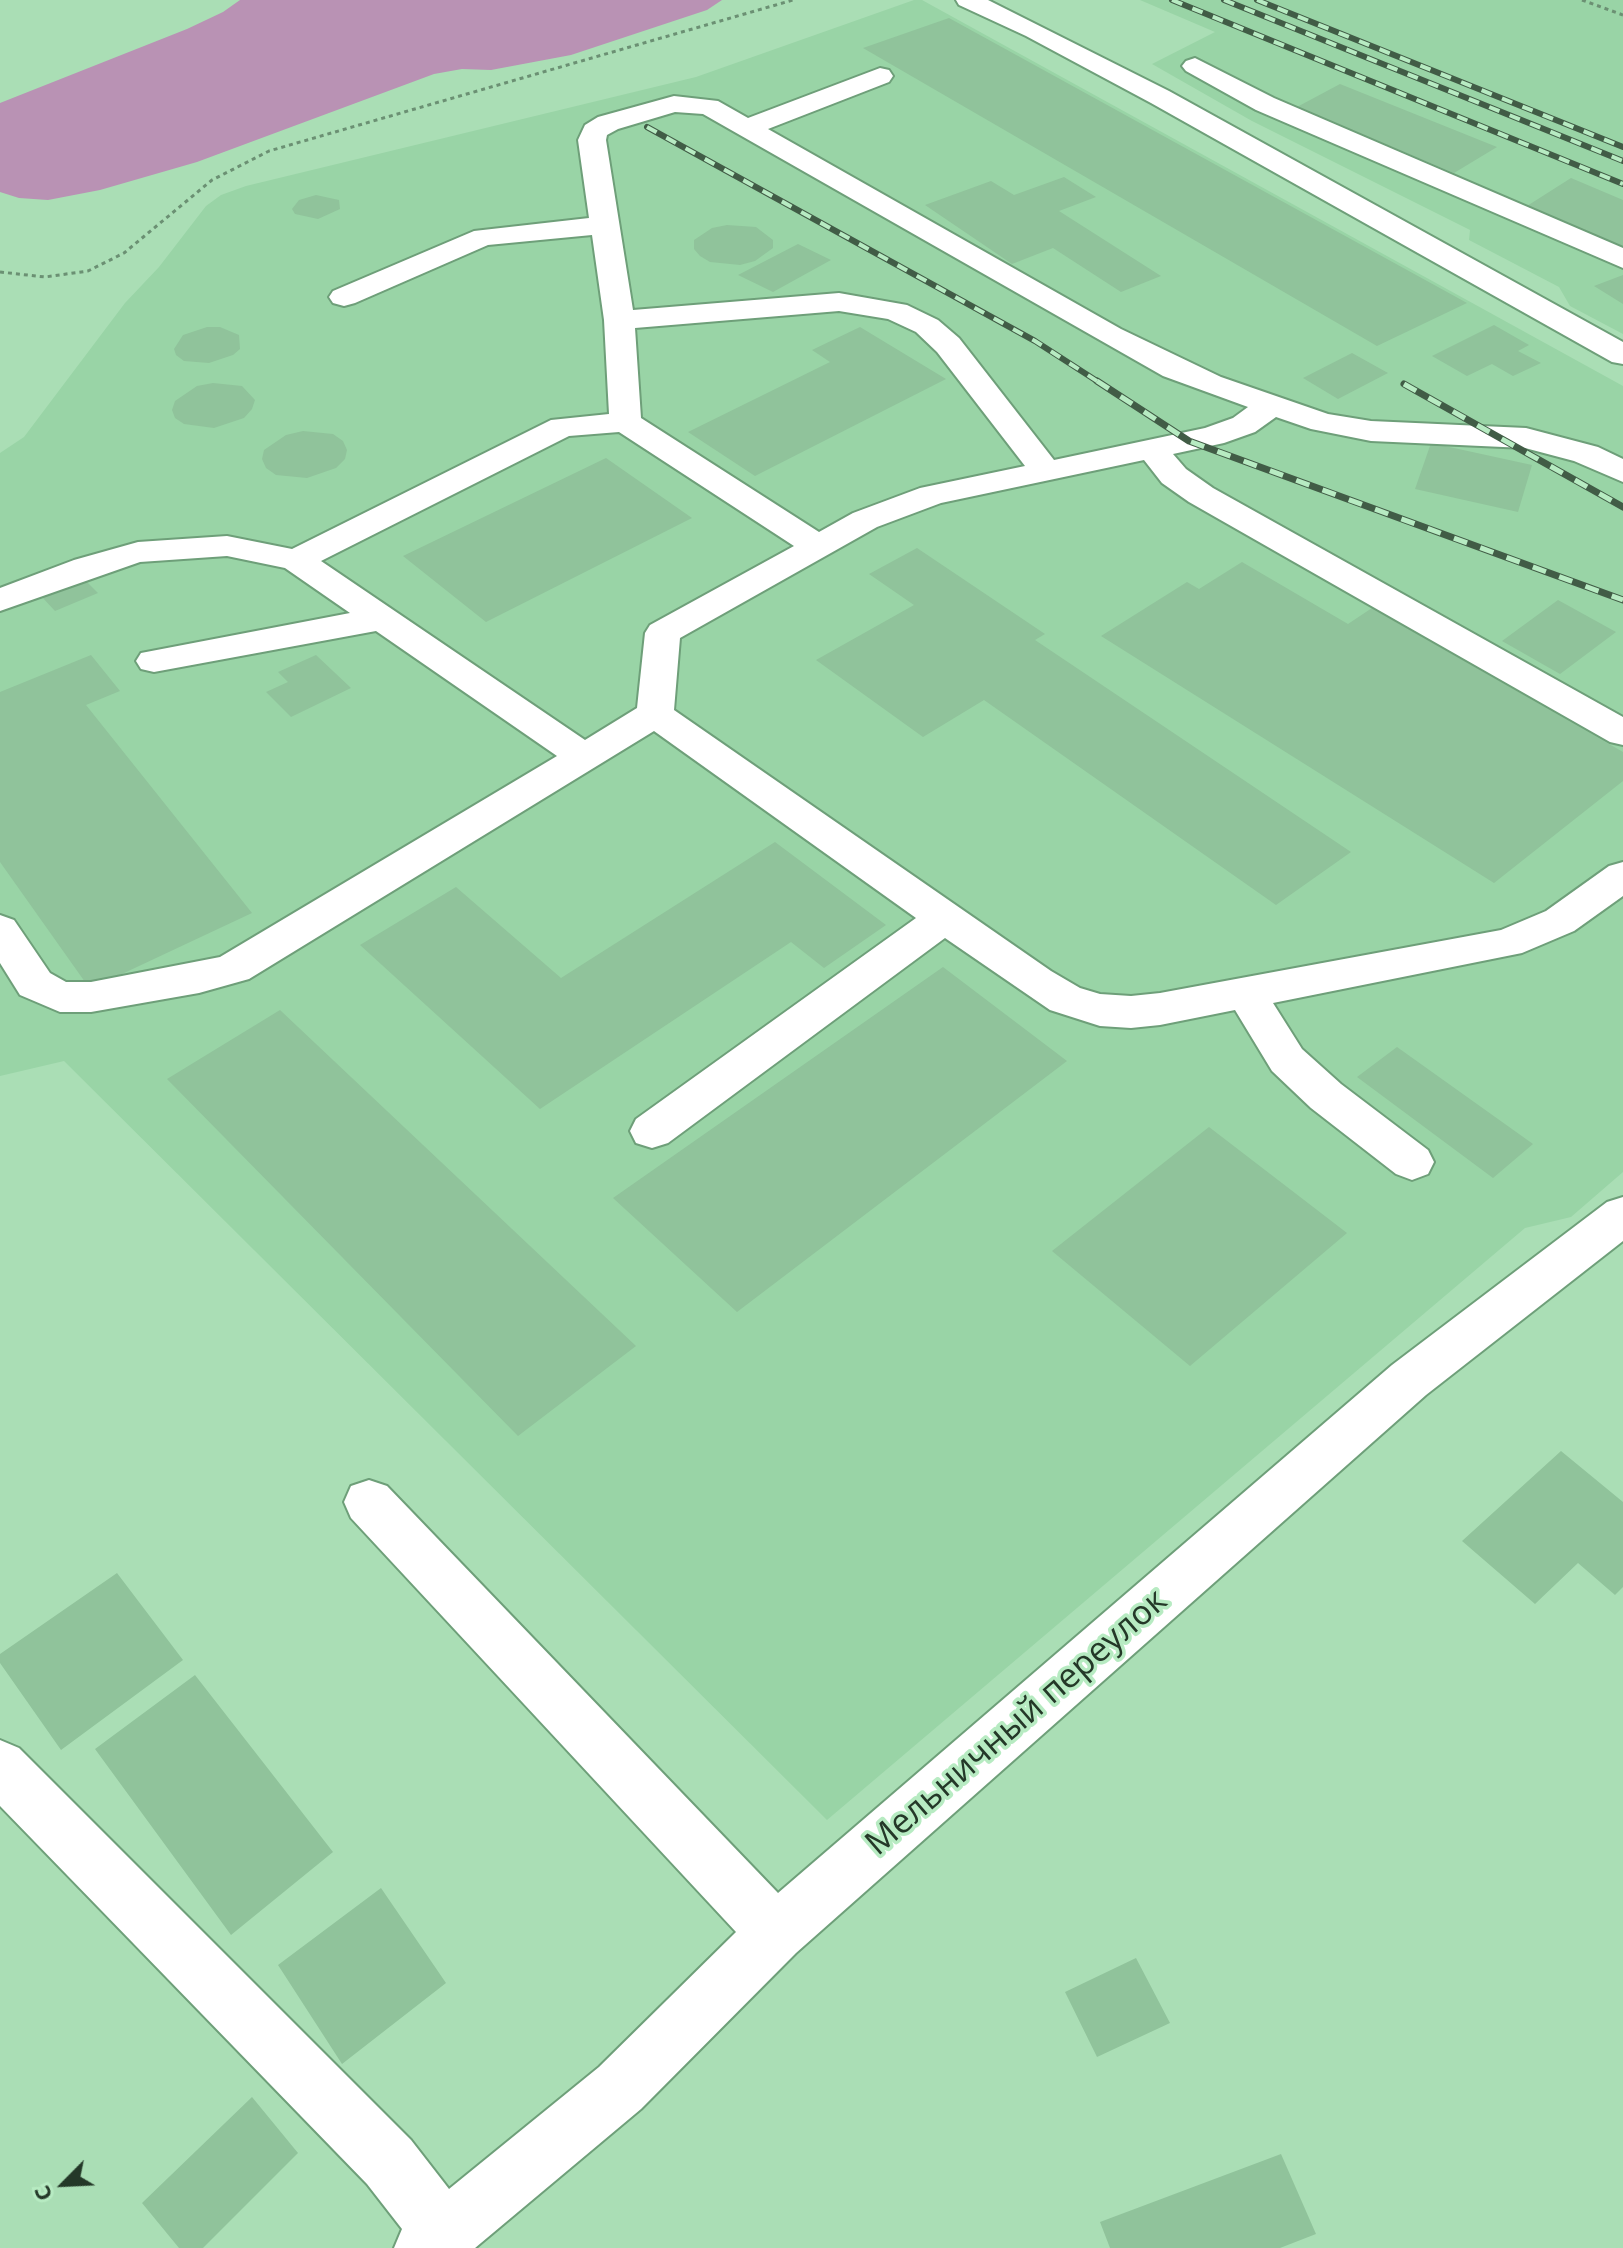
<!DOCTYPE html>
<html>
<head>
<meta charset="utf-8">
<style>
	body { margin:0 }
	#map { position:relative; width:1623px; height:2248px; overflow:hidden; background:#aadeb5; font-family:"Open Sans",sans-serif }
	canvas { display:block }
	.north { position:absolute; left:24px; top:2144px; width:80px; height:80px; -webkit-text-stroke:6px #b7ebc2; paint-order:stroke; rotate:246deg; font-size:22px; font-weight:700; line-height:32px; text-align:center; color:#243828 }
	.north::after { content:''; display:block; margin:auto; width:28px; height:36px; background:#243828; clip-path:polygon(50% 0,100% 100%,50% 72%,0 100%) }
</style>
</head>
<body>
<div id="map">
<canvas width="1623" height="2248"></canvas>
<div class="north">С</div>
</div>
<script>
const ctx = document.querySelector('canvas').getContext('2d');
ctx.lineJoin = 'round';
function paint(path, color) { ctx.fillStyle = color; ctx.fill(path, 'evenodd'); }
const toPath = rows => new Path2D(rows.map(r => 'M' + r).join(''));
function trace(path, color, width, dash) { ctx.strokeStyle = color; ctx.lineWidth = width; ctx.lineCap = dash ? 'butt' : 'round'; ctx.setLineDash(dash || []); ctx.stroke(path); }
function label(font, color, halo, rows, align = 'center') {
  ctx.font = font + ' "Open Sans",sans-serif'; ctx.lineWidth = 7; ctx.setLineDash([]); ctx.textBaseline = 'middle'; ctx.strokeStyle = halo; ctx.fillStyle = color; for (const [text, x, y, turn = 0] of rows) {
    ctx.save(); ctx.translate(x, y); ctx.rotate((+turn || 0) * Math.PI / 180); ctx.textAlign = isNaN(turn) ? turn : align; if (halo) ctx.strokeText(text, 0, 0); ctx.fillText(text, 0, 0); ctx.restore();
  }
}
paint(toPath([
	[914,0,922,0,1623,386,1623,1172,1571,1217,1525,1228,827,1820,64,1061,0,1076,0,453,24,437,125,303,159,267,206,206,221,195,246,186,696,77],
	[1140,0,1623,0,1623,334,1570,306,1559,287,1469,240,1470,230,1252,121,1152,64,1215,32]
]), '#99d4a6');
paint(toPath([
	[240,0,722,0,707,10,571,55,491,70,462,69,434,74,197,162,100,190,48,200,19,198,0,192,0,103,187,29,223,12]
]), '#b992b4');
paint(toPath([
	[949,18,1467,303,1377,346,863,48],
	[1340,84,1497,147,1454,173,1297,107],
	[1064,177,1096,197,1059,211,1161,276,1121,292,1053,248,1012,264,925,205,991,181,1014,195],
	[1571,178,1623,200,1623,247,1527,206],
	[316,195,339,200,340,209,318,219,295,214,292,209,299,200],
	[727,225,756,227,773,240,773,248,755,261,740,265,710,262,700,256,694,249,694,240,712,228],
	[798,244,831,260,773,292,738,275],
	[1623,275,1623,304,1594,286],
	[1494,325,1529,345,1518,351,1541,363,1513,376,1492,364,1467,376,1432,356],
	[207,327,220,327,239,335,240,349,233,355,209,363,184,361,176,355,174,349,183,335],
	[860,327,946,379,755,476,688,432,830,362,812,350],
	[1352,353,1388,373,1338,399,1303,378],
	[213,383,242,386,255,400,252,409,244,418,214,428,184,424,175,418,172,410,175,401,197,386],
	[303,431,333,434,343,441,347,450,345,459,336,468,307,478,276,475,266,468,262,459,264,450,286,435],
	[1431,443,1532,465,1518,512,1415,489],
	[606,458,692,518,486,622,403,556],
	[917,548,1045,634,1035,640,1351,852,1276,905,984,700,923,737,816,660,914,605,869,574],
	[1242,562,1348,624,1372,608,1623,752,1623,781,1494,883,1101,636,1187,582,1199,589],
	[84,579,98,593,55,611,42,597],
	[1558,600,1616,632,1560,674,1502,641],
	[91,655,120,691,86,705,252,913,90,989,0,862,0,692],
	[316,655,351,688,291,717,266,692,288,682,278,672],
	[775,842,886,925,824,968,791,942,540,1109,360,945,456,887,561,978],
	[943,967,1067,1061,737,1312,613,1198],
	[280,1010,636,1346,518,1436,167,1079],
	[1397,1047,1533,1144,1493,1178,1357,1077],
	[1209,1127,1347,1233,1190,1366,1052,1251],
	[1561,1451,1623,1502,1623,1587,1615,1595,1578,1563,1535,1604,1462,1541],
	[117,1573,183,1660,61,1750,0,1663,0,1654],
	[195,1675,333,1852,231,1935,95,1749],
	[381,1888,446,1983,342,2064,278,1965],
	[1136,1958,1170,2023,1097,2057,1065,1992],
	[252,2097,298,2153,203,2248,179,2248,142,2203],
	[1281,2154,1316,2234,1280,2248,1110,2248,1100,2222]
]), '#90c39b');
const minor = toPath([
	[956,0,988,0,1169,91,1623,342,1623,364,1612,362,1151,103,1026,36,959,5,956,0],
	[1195,58,1274,98,1623,248,1623,268,1256,110,1186,71,1182,66,1186,61,1195,58],
	[880,68,889,70,893,76,889,82,768,129,1121,329,1221,377,1328,414,1371,421,1526,428,1598,447,1623,459,1623,482,1574,461,1525,448,1371,441,1311,429,1276,417,1255,432,1224,443,1173,454,1186,469,1213,488,1623,717,1623,745,1610,742,1189,502,1162,483,1144,460,941,503,877,527,680,638,674,710,1051,971,1080,988,1100,994,1131,996,1160,993,1501,930,1546,911,1609,866,1623,862,1623,896,1574,931,1522,953,1273,1003,1302,1049,1341,1084,1428,1150,1434,1162,1428,1174,1412,1180,1396,1174,1311,1108,1272,1071,1235,1010,1160,1025,1131,1028,1100,1026,1050,1010,945,938,668,1143,652,1148,636,1143,630,1131,636,1119,916,918,654,731,249,979,199,993,91,1012,60,1012,20,995,0,963,0,915,14,920,50,973,66,982,91,982,220,957,557,756,376,631,154,672,141,669,136,661,141,653,350,613,285,568,227,556,140,562,0,611,0,588,74,560,138,542,227,536,292,549,551,420,609,414,604,320,592,235,488,245,355,303,344,306,333,303,329,297,333,291,474,231,589,218,578,140,585,125,598,117,674,96,718,101,748,118,880,68],
	[675,112,703,114,1163,376,1248,407,1233,418,1205,428,1054,460,959,338,938,320,907,305,839,293,633,310,606,140,607,135,618,129,675,112],
	[839,311,888,319,916,332,937,352,1025,466,920,488,853,513,819,532,641,418,635,328,839,311],
	[619,432,794,546,650,625,645,633,637,708,585,740,321,561,569,436,619,432],
	[1623,1197,1623,1241,1426,1395,796,1953,641,2109,475,2248,394,2248,402,2229,367,2184,0,1806,0,1740,19,1748,411,2140,449,2189,599,2067,736,1932,351,1518,344,1502,351,1486,369,1480,387,1486,778,1893,1392,1365,1607,1202,1623,1197]
]);
trace(minor, '#6e9f79', 4);
trace(toPath([
	[1582,0,1623,15],
	[0,272,45,277,88,271,124,253,212,180,269,151,793,0]
]), '#6b9073', 3, [4, 4]);
paint(minor, '#fff');
const railFar1 = toPath([
	[1172,0,1623,184],
	[1224,0,1623,161],
	[1257,0,1623,147],
	[647,127,1035,341,1100,383]
]);
const rail = toPath([
	[1097,381,1189,441,1623,600],
	[1404,384,1623,507]
]);
trace(railFar1, '#415c46', 6);
trace(rail, '#415c46', 7);
trace(railFar1, '#b7ebc2', 4, [11]);
trace(rail, '#b7ebc2', 5, [14]);
label('34px', '#243828', '#b7ebc2', [
	["Мельничный переулок",1017,1723,-41]
]);
</script>
</body>
</html>
